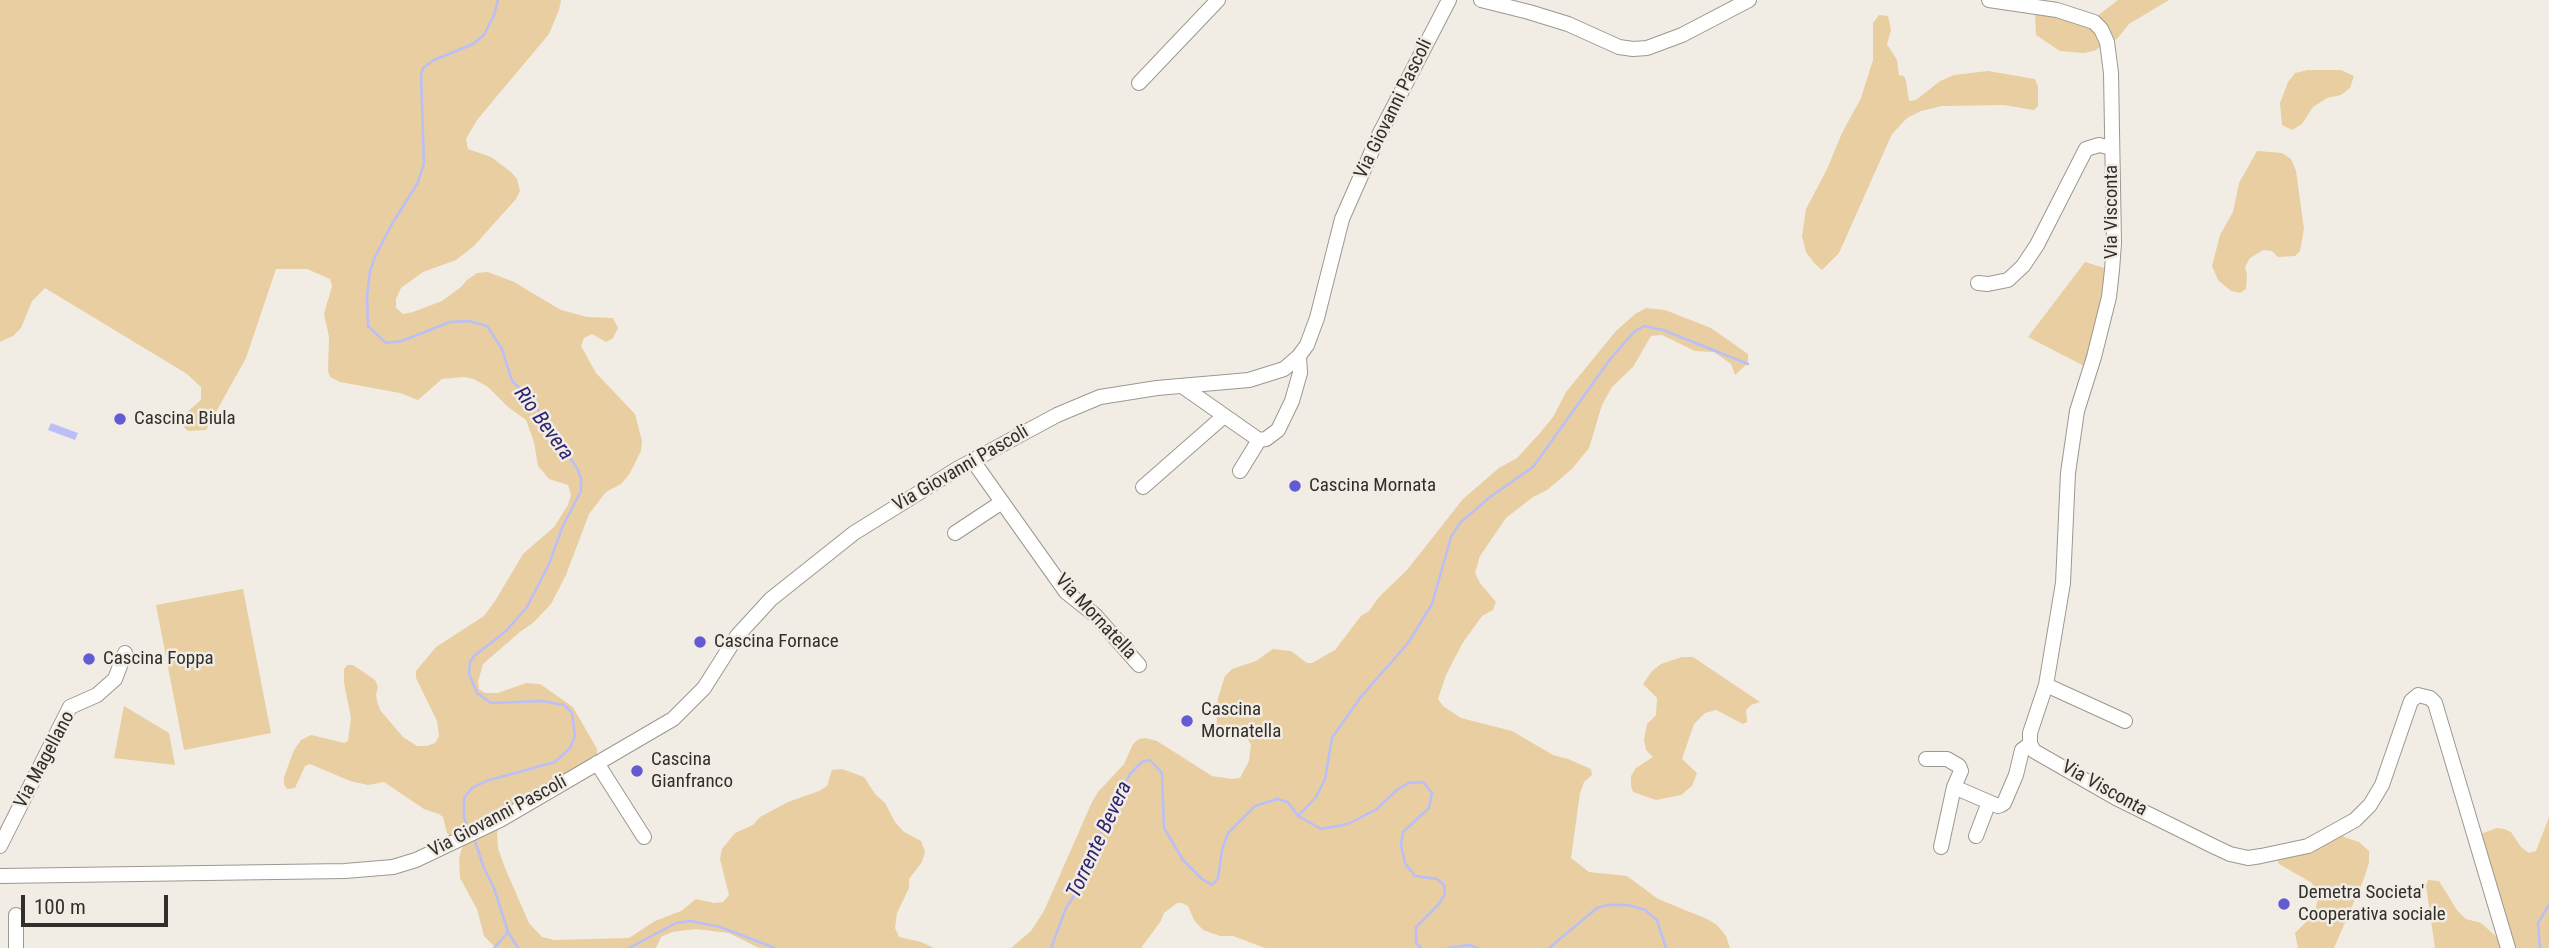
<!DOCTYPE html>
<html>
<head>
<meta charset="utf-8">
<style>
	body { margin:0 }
	#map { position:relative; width:2549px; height:948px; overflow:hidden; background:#f2ede4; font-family:"Roboto Condensed",sans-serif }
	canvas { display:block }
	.scale { position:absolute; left:21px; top:895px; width:147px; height:32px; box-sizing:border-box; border:4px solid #312f2c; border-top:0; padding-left:9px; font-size:21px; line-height:24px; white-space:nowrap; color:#312f2c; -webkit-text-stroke:5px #f2ede4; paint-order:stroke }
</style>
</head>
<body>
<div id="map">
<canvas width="2549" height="948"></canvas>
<div class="scale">100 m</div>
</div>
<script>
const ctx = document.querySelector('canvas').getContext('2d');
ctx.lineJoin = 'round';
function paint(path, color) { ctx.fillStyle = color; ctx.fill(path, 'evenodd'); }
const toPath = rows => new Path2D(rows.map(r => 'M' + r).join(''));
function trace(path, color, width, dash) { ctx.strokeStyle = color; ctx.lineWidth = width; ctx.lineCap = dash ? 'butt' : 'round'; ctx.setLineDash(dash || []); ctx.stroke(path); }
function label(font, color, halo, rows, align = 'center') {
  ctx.font = font + ' "Roboto Condensed",sans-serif'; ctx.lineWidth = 5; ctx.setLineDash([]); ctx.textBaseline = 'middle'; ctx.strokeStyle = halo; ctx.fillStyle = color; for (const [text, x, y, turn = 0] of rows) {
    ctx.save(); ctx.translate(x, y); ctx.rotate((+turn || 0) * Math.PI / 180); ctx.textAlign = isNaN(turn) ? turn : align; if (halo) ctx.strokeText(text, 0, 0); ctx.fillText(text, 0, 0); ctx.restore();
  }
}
paint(toPath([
	[0,0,561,0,559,10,549,34,477,120,466,139,468,149,491,157,511,172,517,179,520,191,516,199,474,246,456,260,423,272,401,288,396,299,396,308,403,314,413,312,442,301,461,287,467,280,477,273,488,272,514,282,561,310,587,317,613,318,618,328,613,338,606,342,592,334,584,338,581,346,596,373,635,414,642,441,641,451,630,473,621,484,606,492,589,514,566,575,551,604,533,623,521,631,483,664,478,682,479,689,485,693,498,693,526,683,540,684,573,707,597,749,597,759,500,820,497,833,498,848,505,868,529,923,542,937,554,940,629,938,655,921,681,911,696,899,714,903,723,902,729,895,720,859,722,849,735,833,753,825,760,817,788,802,819,791,827,786,832,770,842,769,864,777,875,794,885,803,895,822,904,832,921,841,925,852,922,862,909,879,909,888,897,913,895,928,899,937,921,942,934,948,759,948,729,933,696,929,672,932,661,937,656,948,496,948,484,936,477,909,460,878,459,858,463,845,447,833,443,817,439,814,424,809,384,782,368,785,350,781,310,764,305,766,295,788,287,789,284,784,284,777,294,750,301,740,311,735,344,743,348,741,351,718,344,683,344,669,347,665,353,665,375,680,378,687,376,694,377,701,380,710,403,737,417,746,427,746,435,743,439,736,437,721,416,678,416,671,436,647,484,616,495,601,523,554,554,527,568,505,571,495,568,485,549,479,538,466,534,442,526,420,508,407,488,387,474,379,464,377,442,379,418,400,400,393,340,382,330,377,328,371,329,337,324,314,332,286,330,279,307,269,276,269,246,358,206,430,188,431,181,424,186,413,201,400,201,387,187,374,45,288,32,301,21,328,13,336,0,342],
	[2118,0,2169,0,2129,24,2117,39,2107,43,2094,51,2083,53,2060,51,2036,35,2035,13,2096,17],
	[1879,15,1888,16,1891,30,1887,44,1897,60,1899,75,1904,76,1906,81,1909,101,1916,100,1940,81,1954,75,1988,71,2035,79,2038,87,2038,106,2034,110,2004,105,1942,106,1921,111,1907,118,1892,134,1839,253,1822,270,1814,263,1806,252,1802,236,1806,209,1827,169,1842,133,1861,98,1873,60,1873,23],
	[2308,70,2341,70,2354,76,2350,88,2341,95,2327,98,2313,107,2302,124,2292,130,2282,125,2280,103,2288,82,2295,73],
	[2257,151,2282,153,2291,159,2296,171,2304,229,2300,251,2295,256,2278,257,2272,251,2263,250,2250,258,2245,267,2247,274,2246,289,2240,293,2231,291,2218,280,2212,266,2220,235,2233,212,2239,183],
	[2085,262,2108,269,2086,367,2028,337],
	[1646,308,1665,310,1711,328,1748,354,1748,363,1735,375,1731,364,1714,352,1695,351,1662,335,1651,336,1633,367,1612,387,1602,405,1589,448,1572,469,1547,490,1533,497,1506,518,1480,556,1475,573,1480,583,1496,602,1493,610,1482,616,1462,644,1446,675,1438,699,1443,706,1461,718,1512,731,1553,755,1568,759,1591,769,1592,775,1584,782,1580,793,1571,858,1589,872,1627,876,1658,899,1707,919,1717,925,1726,936,1730,948,1265,948,1233,936,1220,936,1203,930,1194,920,1188,906,1182,903,1177,903,1164,913,1161,921,1141,948,1011,948,1031,931,1044,911,1092,802,1098,792,1124,764,1133,744,1139,739,1146,738,1157,741,1212,776,1232,779,1240,778,1249,761,1251,745,1241,727,1235,725,1227,728,1222,734,1216,734,1218,698,1225,676,1232,669,1256,661,1273,649,1291,651,1307,663,1312,663,1335,650,1361,616,1369,611,1379,597,1407,570,1463,499,1499,468,1517,458,1540,433,1553,417,1566,392,1616,331,1635,314],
	[243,589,271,733,184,750,156,605],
	[1682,657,1693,657,1760,702,1751,705,1746,710,1747,722,1743,724,1716,710,1705,713,1694,724,1682,759,1697,773,1692,786,1681,795,1656,800,1633,792,1631,786,1631,776,1636,768,1653,757,1646,750,1644,740,1647,724,1656,715,1657,698,1643,684,1652,671,1661,664],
	[124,706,169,733,175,765,114,758],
	[2549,817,2549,948,2435,948,2426,886,2428,880,2439,881,2457,910,2466,919,2481,923,2498,938,2472,833,2483,833,2497,828,2504,829,2511,832,2521,847,2529,853,2536,851],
	[2339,830,2344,837,2359,842,2369,851,2369,863,2363,881,2334,948,2298,948,2295,933,2314,914,2318,899,2316,894,2312,883,2279,864,2275,854]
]), '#e8cea0');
paint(toPath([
	[51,423,78,433,75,440,48,430]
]), '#bbbff8');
trace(toPath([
	[1299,815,1316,797,1325,779,1332,738,1360,698,1408,643,1432,604,1451,537,1460,523,1490,497,1533,467,1611,358,1635,331,1644,326,1663,330,1748,364],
	[469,829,464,818,464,798,472,788,486,781,555,762,570,748,575,736,572,713,564,705,542,701,491,703,477,693,469,674,470,662,474,656,506,631,527,607,549,564,562,528,581,491,581,479,578,470,561,443,528,396,512,381,502,349,487,326,469,321,450,322,402,341,386,343,368,326,367,296,370,271,375,257,392,224,417,184,424,164,421,75,423,68,434,60,473,44,484,35,494,15,498,0],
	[474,838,484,868,494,888,508,932,518,948],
	[494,948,508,932],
	[629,948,676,923,691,921,720,927,775,948],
	[1051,948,1066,908,1082,883,1100,835,1130,774,1142,762,1150,760,1162,773,1164,828,1183,860,1202,879,1212,885,1218,878,1222,850,1228,833,1255,806,1277,799,1288,802,1298,816,1321,829,1348,824,1377,809,1398,789,1409,783,1423,782,1432,793,1429,808,1403,832,1401,845,1405,863,1415,876,1437,879,1444,885,1445,894,1438,905,1416,927,1416,943,1421,948],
	[1448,948,1469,945,1478,948],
	[1549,948,1597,908,1607,905,1628,905,1645,910,1657,920,1666,948],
	[2540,948,2538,923,2549,905]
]), '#bbbff8', 2.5);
const minor = toPath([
	[1481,0,1529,12,1568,24,1619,47,1633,49,1647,48,1682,35,1749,0],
	[1989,0,2057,10,2094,22,2101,29,2107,42,2111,73,2114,243,2112,270,2109,297,2094,357,2077,411,2068,473,2063,583,2046,685,2030,733,2030,744,2034,751,2116,798,2213,846,2230,854,2248,858,2261,856,2308,846,2355,820,2370,805,2382,785,2411,701,2418,695,2430,698,2435,703,2508,948],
	[1139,83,1218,0],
	[1978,283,1988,284,2008,280,2023,266,2037,245,2086,149,2099,145,2112,148],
	[1182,386,1259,440,1266,439,1278,430,1292,401,1300,373,1299,356],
	[973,461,1066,592,1095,615,1139,665],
	[1240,471,1259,440],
	[1143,487,1224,416],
	[955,533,1002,502],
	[2046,685,2125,721],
	[1926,759,1947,759,1959,766,1961,771,1954,787],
	[597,763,644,837],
	[1976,836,1989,802],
	[0,846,70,707,97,695,115,679,125,653],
	[1941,847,1954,787,1998,806,2001,805,2004,803,2016,775,2022,750,2030,744],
	[0,876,345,871,393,867,416,860,500,820,673,719,704,688,737,636,771,599,854,533,957,469,1057,415,1100,397,1157,388,1249,380,1284,369,1299,356,1307,345,1317,318,1342,219,1379,135,1449,0],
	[16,915,16,948]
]);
trace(minor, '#9c988f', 16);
trace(minor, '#fff', 14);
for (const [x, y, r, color] of [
	[120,419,7,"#625bd4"],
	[1295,486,7,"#625bd4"],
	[700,642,7,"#625bd4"],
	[89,659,7,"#625bd4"],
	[1187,721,7,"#625bd4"],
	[637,771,7,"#625bd4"],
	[2284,904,7,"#625bd4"]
]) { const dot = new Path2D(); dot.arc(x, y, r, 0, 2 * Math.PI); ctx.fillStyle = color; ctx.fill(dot); trace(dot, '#f2ede4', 2.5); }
label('19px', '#312f2c', '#f2ede4', [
	["Via Giovanni Pascoli",1394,109,-64],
	["Via Visconta",2112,212,-90],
	["Via Giovanni Pascoli",961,469,-30],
	["Via Mornatella",1095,617,47],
	["Via Magellano",45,760,-62],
	["Via Visconta",2104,789,29],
	["Via Giovanni Pascoli",498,817,-28]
]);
label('19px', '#312f2c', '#f2ede4', [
	["Cascina Biula",134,419],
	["Cascina Mornata",1309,486],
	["Cascina Fornace",714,642],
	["Cascina Foppa",103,659],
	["Cascina",1201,710],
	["Mornatella",1201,732],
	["Cascina",651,760],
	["Gianfranco",651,782],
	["Demetra Societa'",2298,893],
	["Cooperativa sociale",2298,915]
], 'left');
label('italic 21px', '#2d2474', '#f2ede4', [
	["Rio Bevera",543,424,54],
	["Torrente Bevera",1100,840,-65]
]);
</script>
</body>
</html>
